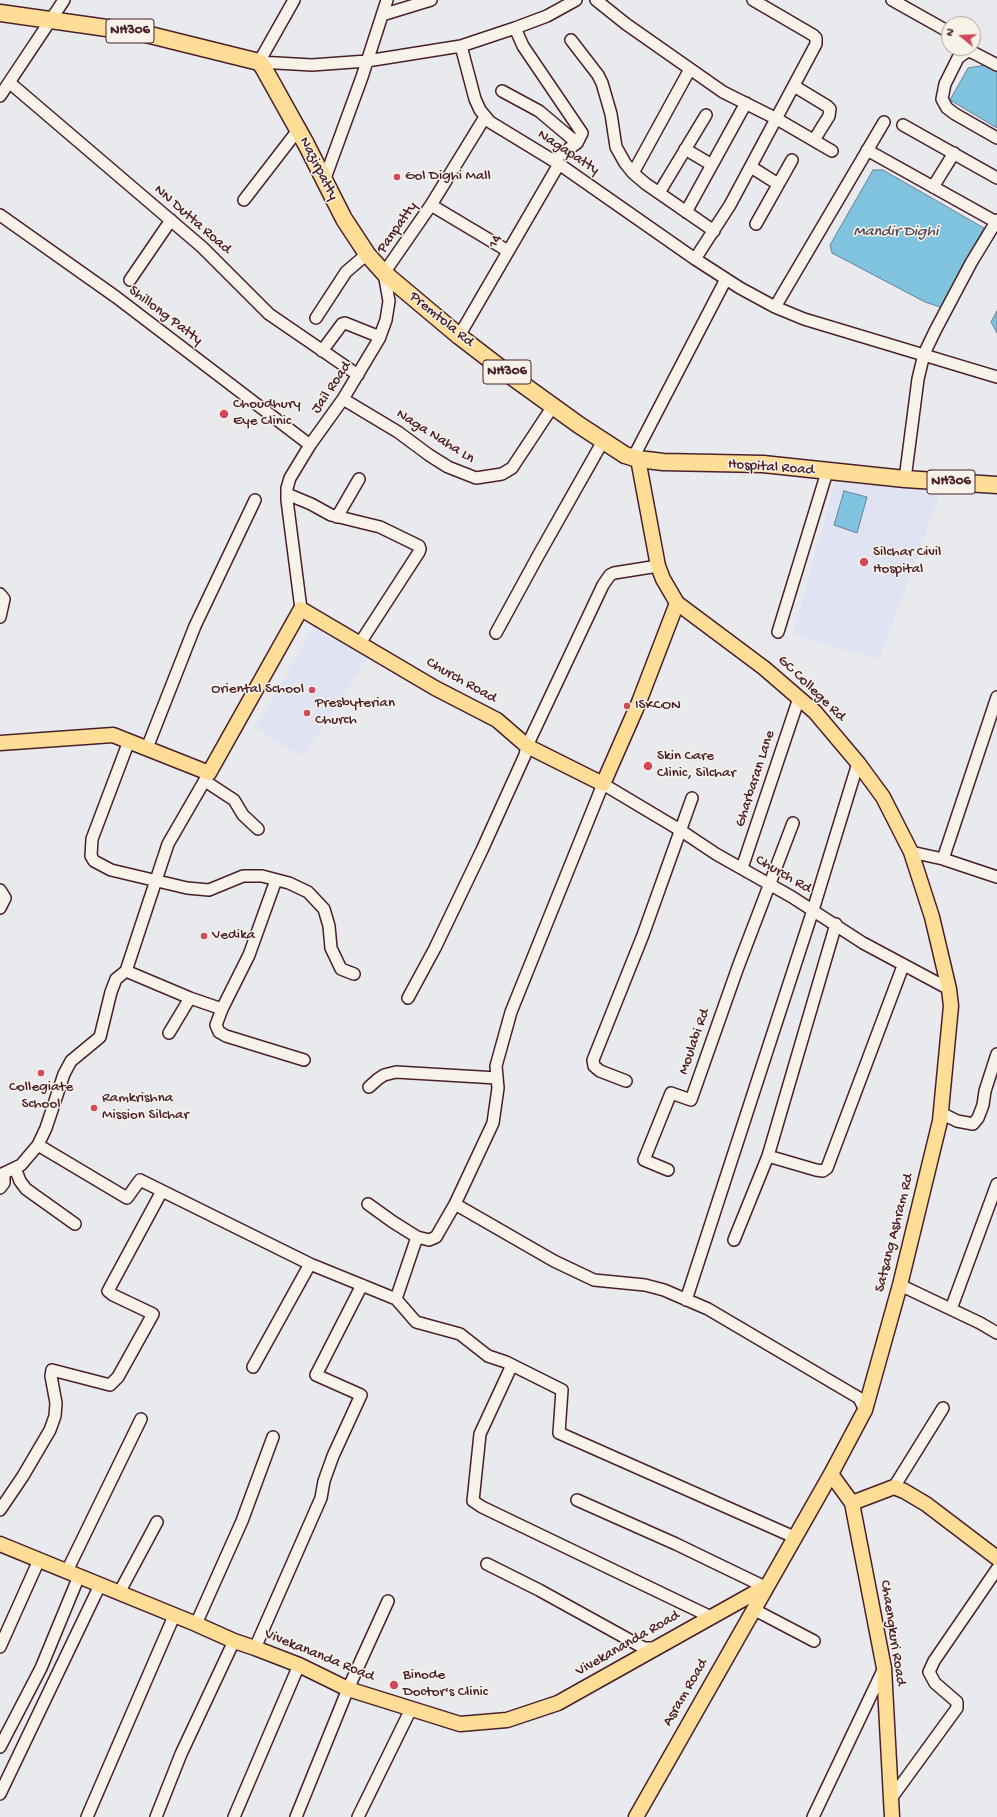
<!DOCTYPE html>
<html>
<head>
<meta charset="utf-8">
<style>
	body { margin:0 }
	#map { position:relative; width:997px; height:1817px; overflow:hidden; background:#e9eaee; font-family:"Gochi Hand",sans-serif }
	canvas { display:block }
	.north { position:absolute; left:941px; top:16px; width:40px; height:40px; box-sizing:border-box; background:#f7f3e8; border:1px solid #b29e9c; border-radius:50%; rotate:288deg; font-size:11px; font-weight:700; line-height:16px; text-align:center; color:#4a1f2b }
	.north::after { content:''; display:block; margin:auto; width:14px; height:18px; background:#d1495b; clip-path:polygon(50% 0,100% 100%,50% 72%,0 100%) }
</style>
</head>
<body>
<div id="map">
<canvas width="997" height="1817"></canvas>
<div class="north">N</div>
</div>
<script>
const ctx = document.querySelector('canvas').getContext('2d');
ctx.lineJoin = 'round';
function paint(path, color) { ctx.fillStyle = color; ctx.fill(path, 'evenodd'); }
const toPath = rows => new Path2D(rows.map(r => 'M' + r).join(''));
function trace(path, color, width, dash) { ctx.strokeStyle = color; ctx.lineWidth = width; ctx.lineCap = dash ? 'butt' : 'round'; ctx.setLineDash(dash || []); ctx.stroke(path); }
function label(font, color, halo, rows, align = 'center') {
  ctx.font = font + ' "Gochi Hand",sans-serif'; ctx.lineWidth = 3; ctx.setLineDash([]); ctx.textBaseline = 'middle'; ctx.strokeStyle = halo; ctx.fillStyle = color; for (const [text, x, y, turn = 0] of rows) {
    ctx.save(); ctx.translate(x, y); ctx.rotate((+turn || 0) * Math.PI / 180); ctx.textAlign = isNaN(turn) ? turn : align; if (halo) ctx.strokeText(text, 0, 0); ctx.fillText(text, 0, 0); ctx.restore();
  }
}
paint(toPath([
	[835,482,941,491,880,658,851,652,793,634],
	[320,615,371,652,303,757,255,728]
]), '#dfe3f2');
const water = toPath([
	[986,65,997,72,997,128,950,100,968,68,986,65],
	[873,170,883,170,984,228,943,308,925,302,832,253,830,245,873,170],
	[997,311,997,333,991,322,997,311],
	[844,491,867,497,857,533,834,525,844,491]
]);
paint(water, '#7fc3df');
trace(water, '#6a8197', 1);
const minor = toPath([
	[294,0,259,62,312,65,367,61,461,46,515,28,547,16,576,0],
	[596,0,626,24,723,92,777,119,832,151],
	[892,0,949,32],
	[382,15,431,0],
	[515,28,523,46,582,133,577,143,553,160],
	[571,40,598,75,602,83,611,114,616,147,625,163,633,173,646,184,714,231],
	[461,46,475,99,480,110,490,122,559,164,695,259,740,288,775,307,804,319,997,377],
	[997,65,974,53,968,51,962,55,958,58,945,84,942,99,947,108,955,114,997,138],
	[10,83,202,247,269,314,358,375],
	[794,86,827,106,830,109,829,116,814,140],
	[502,91,539,111,577,143],
	[0,96,64,0],
	[903,125,997,178],
	[685,149,712,165],
	[867,150,996,222],
	[751,167,778,184],
	[633,173,690,69],
	[324,181,362,77,387,0],
	[933,187,954,153],
	[659,193,706,115],
	[244,200,298,130],
	[431,205,508,251],
	[686,212,746,103],
	[0,215,116,297,310,445],
	[756,224,792,160],
	[695,259,730,205,816,44,816,38,813,35,753,0],
	[130,280,171,220],
	[775,307,884,122],
	[316,318,346,272,367,254],
	[459,336,559,164],
	[322,351,342,324,345,323,380,337],
	[343,399,398,432,429,455,448,467,476,478,502,474,512,468,553,406],
	[633,458,726,279],
	[905,479,918,379,924,354,935,331,971,263,997,220],
	[287,494,311,504,331,515,380,527,419,546,420,549,419,552,360,643],
	[337,517,359,479],
	[0,594,4,599,0,617],
	[301,609,287,500,287,488,290,478,310,445,343,399,379,339,386,320,389,301,384,273,431,205,485,117],
	[778,632,827,472],
	[496,633,538,556,603,441],
	[129,741,92,839,91,856,94,861,111,870,187,888,209,890,243,876,262,876,289,883,308,892,324,909,329,926,331,948,341,969,354,974],
	[147,748,195,626,255,500],
	[205,781,234,800,243,815,258,829],
	[911,852,943,859,997,877],
	[943,859,997,697],
	[742,868,799,698],
	[0,890,5,898,0,908],
	[126,971,190,998,222,1009,216,1025,219,1032,226,1036,304,1060],
	[408,998,435,948,482,850,525,755,527,746,603,585,610,575,614,573,658,566],
	[222,1009,249,955,276,880],
	[169,1033,190,998],
	[626,1081,600,1071,594,1066,593,1060,643,935,692,798],
	[369,1087,378,1079,384,1075,396,1072,497,1078],
	[941,1113,957,1121,973,1124,978,1118,983,1105,985,1091,997,1054],
	[38,1145,127,1198,140,1180,310,1264],
	[768,1156,816,1170,823,1171,827,1168,903,966],
	[15,1168,20,1181,26,1189,75,1224],
	[668,1170,644,1160,671,1093,691,1100,738,967,793,823],
	[0,1175,21,1165,38,1145,46,1128,64,1074,71,1061,100,1037,111,992,116,979,126,971,168,844,209,773],
	[0,1188,4,1183,4,1173],
	[368,1204,393,1222,417,1237],
	[734,1240,768,1156,836,924],
	[900,1285,980,1323,997,1333],
	[396,1299,417,1237,429,1240,436,1237,455,1204],
	[686,1300,813,910,858,763],
	[951,1309,997,1184],
	[512,1365,480,1434,473,1501,482,1507,711,1617],
	[253,1367,310,1264,396,1299,416,1322,460,1334,488,1356,506,1362,562,1390,559,1433,794,1537],
	[865,1410,859,1398,708,1309,664,1290,645,1285,594,1280,554,1261,455,1204,493,1123,498,1088,496,1066,511,1012,603,784,680,830,716,854,792,897,863,943,949,989],
	[894,1487,943,1408],
	[577,1500,676,1544,765,1587],
	[0,1510,23,1476,50,1430,55,1416,56,1403,51,1376,52,1370,110,1385,118,1377,153,1314,113,1295,108,1291,162,1191],
	[487,1564,539,1590,644,1648,656,1648],
	[67,1571,141,1419],
	[119,1593,157,1522],
	[753,1609,814,1641],
	[196,1624,242,1521,273,1437],
	[0,1647,39,1560],
	[255,1648,321,1498,324,1481,333,1456,361,1395,316,1375,362,1285],
	[0,1747,41,1668,79,1576],
	[0,1794,100,1585],
	[890,1800,957,1708,957,1702,935,1683,929,1672,934,1661,997,1569],
	[87,1817,174,1616],
	[156,1817,181,1754,234,1641],
	[234,1817,299,1665],
	[296,1817,348,1689,388,1601],
	[358,1817,411,1709],
	[813,1817,884,1668]
]);
const major = toPath([
	[0,743,113,735,209,773,301,609,435,688,497,720,527,746,603,784,639,702,677,603],
	[831,1474,852,1503,894,1487,904,1491,926,1504,997,1558],
	[852,1503,884,1668,892,1817],
	[0,1544,196,1624,234,1641,255,1648,299,1665,348,1689,460,1724,507,1720,558,1703,765,1587],
	[636,1817,831,1474,865,1410,900,1285,940,1121,951,1006,949,989,932,917,911,852,883,797,858,763,815,712,764,668,677,603,663,579,658,566,638,459]
]);
const highway = toPath([
	[0,13,142,33,259,62,263,67,306,144,344,219,367,254,384,273,459,336,511,376,579,425,625,455,638,459,663,462,763,464,905,479,997,485]
]);
trace(minor, '#4a1f2b', 14);
trace(major, '#4a1f2b', 17);
trace(highway, '#4a1f2b', 19);
trace(minor, '#f7f3e8', 11);
trace(major, '#fedd96', 14);
trace(highway, '#fedd96', 16);
for (const [x, y, r, color] of [
	[397,177,4,"#d1495b"],
	[224,414,5,"#d1495b"],
	[864,562,5,"#d1495b"],
	[312,690,4,"#d1495b"],
	[627,706,4,"#d1495b"],
	[307,713,4,"#d1495b"],
	[648,766,5,"#d1495b"],
	[204,936,4,"#d1495b"],
	[41,1073,4,"#d1495b"],
	[94,1108,4,"#d1495b"],
	[394,1685,5,"#d1495b"]
]) { const dot = new Path2D(); dot.arc(x, y, r, 0, 2 * Math.PI); ctx.fillStyle = color; ctx.fill(dot); trace(dot, '#f7f3e8', 1.5); }
for (const [x, y, w] of [
	[130,31,48],
	[507,372,48],
	[951,482,48]
]) { const box = new Path2D(); box.roundRect(x - w / 2, y - 12, w, 24, 3); ctx.fillStyle = '#f7f3e8'; ctx.fill(box); trace(box, '#4a1f2b', 1); }
label('bold 14px', '#4a1f2b', null, [
	["NH306",130,31],
	["NH306",507,372],
	["NH306",951,482]
]);
label('15px', '#4a1f2b', '#f7f3e8', [
	["Nagapatty",568,153,33],
	["Nazirpatty",318,169,63],
	["NN Dutta Road",192,220,41],
	["Panpatty",398,228,-55],
	["14",496,242,-60],
	["Shillong Patty",165,316,37],
	["Premtola Rd",441,320,39],
	["Jail Road",332,388,-56],
	["Naga Naha Ln",435,437,32],
	["Hospital Road",771,468,4],
	["Church Road",461,681,29],
	["GC College Rd",811,689,44],
	["Gharbaran Lane",756,779,-72],
	["Church Rd",783,875,30],
	["Moulabi Rd",695,1042,-71],
	["Satsang Ashram Rd",895,1233,-76],
	["Chaengkuri Road",892,1633,81],
	["Vivekananda Road",628,1644,-30],
	["Vivekananda Road",319,1656,22],
	["Asram Road",686,1693,-60]
]);
label('15px', '#4a1f2b', '#f7f3e8', [
	["Gol Dighi Mall",405,177],
	["Choudhury",233,405],
	["Eye Clinic",233,422],
	["Silchar Civil",873,553],
	["Hospital",873,570],
	["Oriental School",304,690,"right"],
	["Presbyterian",315,704],
	["Church",315,721],
	["ISKCON",635,706],
	["Skin Care",657,757],
	["Clinic, Silchar",657,774],
	["Vedika",212,936],
	["Collegiate",41,1088,"center"],
	["School",41,1105,"center"],
	["Ramkrishna",102,1099],
	["Mission Silchar",102,1116],
	["Binode",403,1676],
	["Doctor's Clinic",403,1693]
], 'left');
label('italic 16px', '#5a5061', '#f7f3e8', [
	["Mandir Dighi",896,233]
]);
</script>
</body>
</html>
